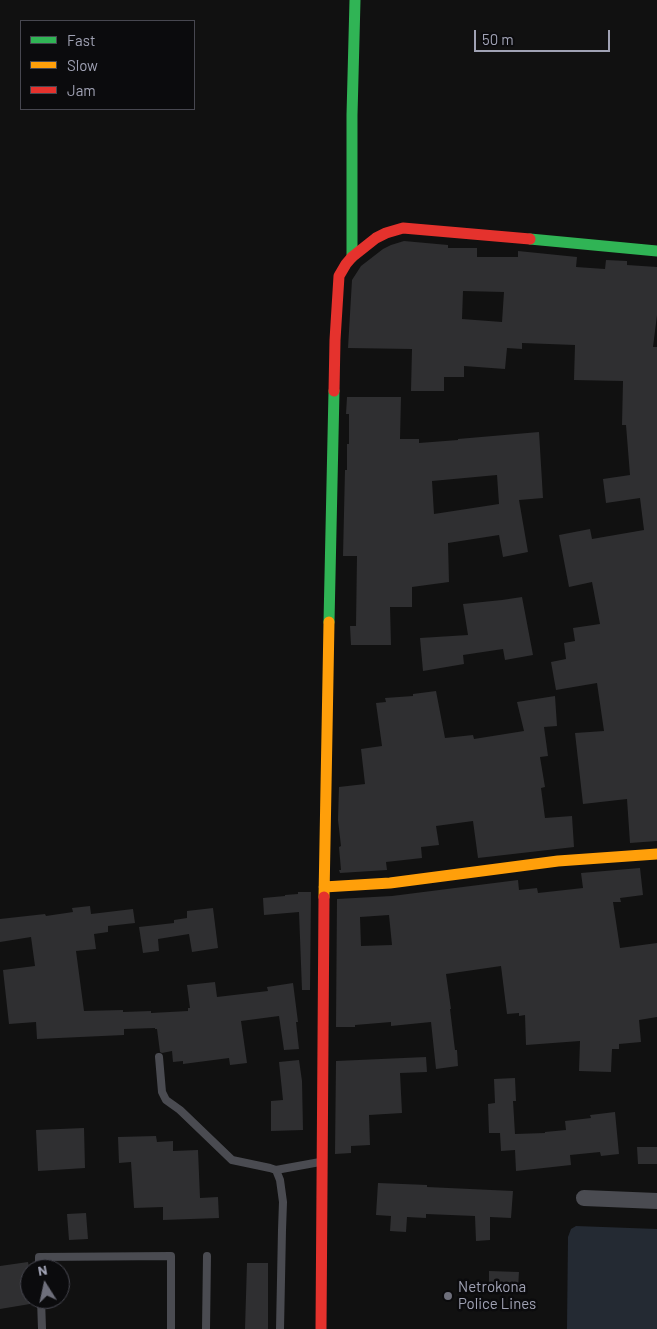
<!DOCTYPE html>
<html>
<head>
<meta charset="utf-8">
<style>
	body { margin:0 }
	#map { position:relative; width:657px; height:1329px; overflow:hidden; background:#111; font-family:Barlow,sans-serif }
	canvas { display:block }
	.legend { position:absolute; left:20px; top:20px; width:175px; height:90px; box-sizing:border-box; background:#0b0b0d; border:1px solid #474750; margin:0; padding:6px 9px; list-style:none; font-size:15px; color:#a0a2b4 }
	.legend li { display:flex; align-items:center; gap:10px; height:25px }
	.legend b { width:25px; border:1px solid #474750 }
	.north { position:absolute; left:20px; top:1259px; width:50px; height:50px; box-sizing:border-box; background:#0b0b0d; border:1px solid #474750; border-radius:50%; rotate:350deg; font-size:14px; font-weight:700; line-height:20px; text-align:center; color:#a0a2b4 }
	.north::after { content:''; display:block; margin:auto; width:18px; height:22px; background:#6e6f7b; clip-path:polygon(50% 0,100% 100%,50% 72%,0 100%) }
	.scale { position:absolute; left:474px; top:30px; width:136px; height:22px; box-sizing:border-box; border:2px solid #a0a2b4; border-top:0; padding-left:6px; font-size:15px; line-height:18px; white-space:nowrap; color:#a0a2b4; -webkit-text-stroke:4px #0b0b0d; paint-order:stroke }
</style>
</head>
<body>
<div id="map">
<canvas width="657" height="1329"></canvas>
<ul class="legend">
<li><b style="height:6px;background:#30b455"></b>Fast</li>
<li><b style="height:6px;background:#ff9f0a"></b>Slow</li>
<li><b style="height:6px;background:#e5322d"></b>Jam</li>
</ul>
<div class="north">N</div>
<div class="scale">50 m</div>
</div>
<script>
const ctx = document.querySelector('canvas').getContext('2d');
ctx.lineJoin = 'round';
function paint(path, color) { ctx.fillStyle = color; ctx.fill(path, 'evenodd'); }
const toPath = rows => new Path2D(rows.map(r => 'M' + r).join(''));
function trace(path, color, width, dash) { ctx.strokeStyle = color; ctx.lineWidth = width; ctx.lineCap = dash ? 'butt' : 'round'; ctx.setLineDash(dash || []); ctx.stroke(path); }
function label(font, color, halo, rows, align = 'center') {
  ctx.font = font + ' Barlow,sans-serif'; ctx.lineWidth = 5; ctx.setLineDash([]); ctx.textBaseline = 'middle'; ctx.strokeStyle = halo; ctx.fillStyle = color; for (const [text, x, y, turn = 0] of rows) {
    ctx.save(); ctx.translate(x, y); ctx.rotate((+turn || 0) * Math.PI / 180); ctx.textAlign = isNaN(turn) ? turn : align; if (halo) ctx.strokeText(text, 0, 0); ctx.fillText(text, 0, 0); ctx.restore();
  }
}
paint(toPath([
	[576,1226,657,1229,657,1329,567,1329,568,1237,571,1229]
]), '#242a33');
paint(toPath([
	[404,241,448,245,448,248,477,248,477,257,518,257,518,251,577,257,576,267,605,269,606,260,627,261,627,265,657,267,657,315,653,347,657,347,657,841,630,843,627,799,583,804,575,733,604,731,597,683,556,690,551,662,566,659,564,643,575,641,573,628,600,624,592,582,569,587,559,535,590,529,592,539,644,530,640,498,606,503,603,479,630,475,626,425,622,425,623,381,574,380,575,345,522,343,522,349,507,348,505,369,464,366,464,377,444,377,444,391,411,391,412,349,348,348,352,280,361,266,383,249,391,245],
	[463,291,504,292,502,322,462,319],
	[347,397,401,397,400,439,419,439,419,443,458,440,458,439,539,432,543,498,519,500,528,552,503,557,499,535,448,543,449,582,412,587,412,607,390,607,391,645,351,645,350,626,356,626,357,556,343,556,345,470,347,470,347,444,349,444,349,414,346,414],
	[497,475,499,504,434,514,432,481],
	[522,597,533,655,505,660,503,649,463,655,464,664,423,671,420,638,468,635,463,604,502,600],
	[436,691,445,738,473,735,474,739,524,731,517,702,555,696,557,726,544,727,548,756,540,757,545,787,541,788,545,818,572,816,574,847,478,858,473,821,436,826,439,845,421,847,422,858,386,862,387,870,340,873,339,870,341,870,339,847,341,846,338,820,339,787,365,784,361,749,382,746,376,703,386,702,385,698,413,696,413,694],
	[640,868,643,895,620,898,621,902,613,902,620,948,657,943,657,1017,639,1020,641,1042,619,1044,619,1049,612,1049,611,1072,579,1071,580,1041,526,1045,525,1015,519,1016,519,1013,507,1014,501,966,446,974,451,1009,450,1009,455,1050,457,1050,458,1066,436,1069,431,1022,391,1026,391,1022,355,1025,355,1027,336,1027,337,899,392,896,518,880,519,890,537,888,538,893,583,888,581,873],
	[389,915,392,945,361,946,360,917],
	[298,892,311,892,310,990,302,990,299,912,264,915,263,898,285,896,285,895,298,894],
	[90,906,91,914,133,909,135,923,108,926,108,932,94,934,96,949,76,951,84,1011,123,1010,123,1012,151,1011,151,1013,188,1011,188,1008,190,1008,187,985,215,982,217,997,268,991,267,987,293,983,298,1022,296,1022,299,1049,284,1050,279,1016,241,1021,247,1063,230,1065,229,1058,183,1064,183,1061,173,1062,172,1051,162,1053,160,1052,157,1029,155,1029,155,1028,124,1029,124,1035,37,1039,36,1022,9,1024,3,970,35,966,31,937,0,942,0,919,45,914,46,916,73,912,72,908],
	[213,908,218,948,192,952,189,934,158,939,159,951,143,953,139,927,174,923,174,920,187,918,187,911],
	[426,1057,427,1072,400,1073,402,1113,369,1115,370,1145,351,1146,351,1153,335,1154,336,1061],
	[299,1060,302,1081,303,1130,271,1131,271,1101,283,1100,279,1062],
	[515,1078,516,1101,513,1101,515,1134,545,1133,545,1132,566,1130,565,1121,591,1118,590,1115,615,1112,619,1154,601,1156,600,1152,570,1155,571,1165,516,1171,515,1150,501,1151,500,1133,489,1133,488,1104,495,1103,494,1079],
	[84,1128,85,1168,38,1171,36,1130],
	[156,1136,157,1142,173,1141,173,1151,198,1150,200,1198,218,1197,219,1218,163,1220,163,1207,134,1208,131,1162,119,1163,118,1137],
	[637,1147,657,1147,657,1164,638,1164],
	[378,1183,427,1185,427,1187,513,1191,511,1218,490,1217,490,1240,476,1241,475,1216,426,1214,426,1218,407,1217,406,1232,390,1231,391,1216,376,1215],
	[86,1213,88,1239,69,1240,67,1214],
	[28,1262,30,1273,30,1304,0,1309,0,1266],
	[247,1263,268,1263,268,1329,245,1329],
	[489,1271,519,1272,518,1288,489,1288]
]), '#2f2f31');
trace(toPath([
	[159,1057,162,1092,166,1100,180,1110,232,1160,270,1168,276,1170,280,1180,283,1202,282,1230,280,1329],
	[276,1170,320,1162],
	[39,1269,39,1257,171,1256,171,1329],
	[41,1299,42,1329],
	[206,1329,207,1256]
]), '#4a4b51', 8);
trace(toPath([
	[584,1198,657,1201]
]), '#4a4b51', 16);
trace(toPath([
	[530,239,657,251],
	[352,257,352,115,355,0],
	[329,622,334,391]
]), '#30b455', 11);
trace(toPath([
	[324,887,390,883,558,861,657,854],
	[324,897,329,622]
]), '#ff9f0a', 11);
trace(toPath([
	[334,391,335,340,339,276,346,264,352,257,376,238,386,233,403,228,530,239],
	[321,1329,324,897]
]), '#e5322d', 11);
for (const [x, y, r, color] of [
	[448,1296,5,"#6e6f7b"]
]) { const dot = new Path2D(); dot.arc(x, y, r, 0, 2 * Math.PI); ctx.fillStyle = color; ctx.fill(dot); trace(dot, '#0b0b0d', 2); }
label('15px', '#a0a2b4', '#0b0b0d', [
	["Netrokona",458,1287],
	["Police Lines",458,1304]
], 'left');
</script>
</body>
</html>
